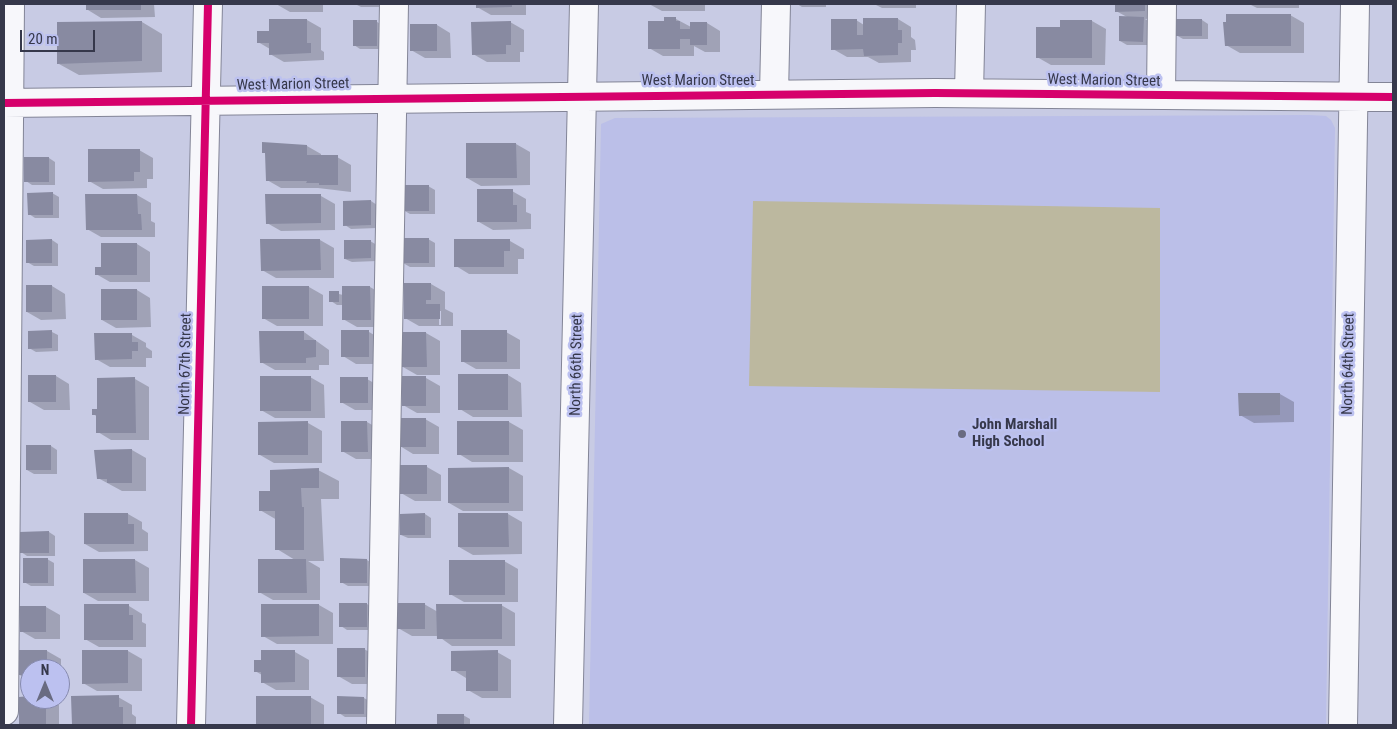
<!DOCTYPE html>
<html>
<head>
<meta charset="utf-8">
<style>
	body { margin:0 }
	#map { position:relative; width:1397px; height:729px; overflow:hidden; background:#c8cbe4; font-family:"Roboto Condensed",sans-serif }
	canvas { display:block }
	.frame { position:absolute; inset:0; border:5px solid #36384b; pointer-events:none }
	.north { position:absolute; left:20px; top:659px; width:50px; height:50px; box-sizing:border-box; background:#bcc1f0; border:1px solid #868aae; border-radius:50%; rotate:0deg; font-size:14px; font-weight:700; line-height:20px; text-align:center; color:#36384b }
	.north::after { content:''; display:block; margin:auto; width:18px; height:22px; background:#696b81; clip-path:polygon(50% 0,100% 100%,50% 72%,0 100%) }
	.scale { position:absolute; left:20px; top:30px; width:75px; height:22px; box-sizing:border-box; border:2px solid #36384b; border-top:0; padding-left:6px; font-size:15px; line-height:18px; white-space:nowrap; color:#36384b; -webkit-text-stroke:4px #bcc1f0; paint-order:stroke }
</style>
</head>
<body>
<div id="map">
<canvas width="1397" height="729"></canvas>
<div class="frame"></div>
<div class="north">N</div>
<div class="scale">20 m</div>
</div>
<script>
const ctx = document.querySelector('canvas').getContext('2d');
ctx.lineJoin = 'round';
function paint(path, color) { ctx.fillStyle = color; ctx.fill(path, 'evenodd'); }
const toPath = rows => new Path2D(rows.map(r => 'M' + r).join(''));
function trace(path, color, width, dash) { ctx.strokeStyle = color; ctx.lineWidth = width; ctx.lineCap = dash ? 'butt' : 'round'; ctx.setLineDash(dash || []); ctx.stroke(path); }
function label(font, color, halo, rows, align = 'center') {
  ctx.font = font + ' "Roboto Condensed",sans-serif'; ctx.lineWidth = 5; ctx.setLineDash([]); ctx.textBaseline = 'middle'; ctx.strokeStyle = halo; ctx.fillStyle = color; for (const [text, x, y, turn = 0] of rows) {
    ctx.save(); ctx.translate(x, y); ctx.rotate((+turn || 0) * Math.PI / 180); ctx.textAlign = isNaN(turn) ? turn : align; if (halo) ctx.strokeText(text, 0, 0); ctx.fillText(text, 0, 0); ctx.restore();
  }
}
paint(toPath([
	[1310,115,1326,116,1331,120,1335,128,1326,725,589,725,601,124,615,118]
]), '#bbbfe8');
paint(toPath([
	[753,201,1160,208,1160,392,749,386]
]), '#bcb89f');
paint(toPath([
	[88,4,154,4,155,17,101,18,88,10],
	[276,4,323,4,323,12,290,12],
	[355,4,386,4,386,7,361,7],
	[477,4,526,4,526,15,491,15,477,7],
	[649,4,705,4,705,11,662,11],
	[797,4,826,4,826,7,802,7],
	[874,4,916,4,916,8,882,8],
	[1053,4,1099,4,1099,5,1056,5],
	[1116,4,1158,4,1159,18,1145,19,1150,22,1149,45,1127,45,1120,41,1127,17,1116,11],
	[1249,4,1299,4,1299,8,1257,8],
	[1290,15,1304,23,1304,53,1240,53,1226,45],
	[665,19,676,19,691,27,707,23,720,31,720,52,705,52,694,46,694,56,663,56,649,48,665,22],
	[898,19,911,27,911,37,915,40,916,50,911,50,911,62,879,63,868,57,847,57,833,49,856,20,864,25],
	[270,20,307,20,321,28,321,50,324,52,324,60,284,62,270,54,270,49,258,42,270,32],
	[1202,20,1208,24,1208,39,1183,39,1176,35],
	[1092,21,1106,29,1105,65,1051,65,1037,57,1061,29],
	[142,22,162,34,162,72,79,75,59,64],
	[377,22,383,25,383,49,360,49,354,45],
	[510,22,524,30,524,52,520,52,520,62,487,62,473,54],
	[437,25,450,33,451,58,425,58,411,50],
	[467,144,516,144,530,152,530,185,481,186,467,178],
	[307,146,321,154,321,157,337,157,351,165,351,192,318,188,281,188,267,180,267,154,263,152],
	[139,150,153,158,153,179,147,179,147,188,103,189,89,181],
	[49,158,55,162,55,185,32,185,26,181],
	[428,186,435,190,435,214,410,214,403,210],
	[512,191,526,199,526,212,531,214,531,229,493,230,479,222],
	[52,193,59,197,59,218,35,218,29,214],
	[87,195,137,195,151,203,151,221,155,223,155,237,101,237,87,229],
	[267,196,321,196,335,204,335,230,281,231,267,223],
	[371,201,377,205,377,228,351,229,345,225],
	[428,239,435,243,435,267,410,267,403,263],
	[52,240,58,244,58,266,34,266,27,262],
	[320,240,334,248,334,278,276,278,262,270],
	[370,241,377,245,377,261,352,262,345,259],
	[510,241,524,249,524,259,518,259,518,274,469,274,456,266],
	[137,244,150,252,150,282,110,282,96,274],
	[405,284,431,284,445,292,445,309,453,313,453,326,419,326,405,318],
	[439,311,441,311,441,325,439,325],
	[52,286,65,294,66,319,41,320,27,312],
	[309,287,323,295,323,326,277,326,263,318],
	[370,287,384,295,384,327,357,327,343,319,343,305,337,305,331,301,331,292,343,295],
	[137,290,150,298,151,327,116,328,102,320],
	[52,332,58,335,58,351,36,352,29,348],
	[304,332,329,350,329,365,319,365,319,370,275,370,261,362],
	[369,332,383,340,383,364,356,364,343,356],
	[506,332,520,340,520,369,476,369,462,361],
	[426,333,440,341,440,375,417,375,403,367],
	[132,335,146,343,146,347,152,351,152,358,146,358,146,367,110,367,96,359],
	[508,375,521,383,522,417,473,417,460,409],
	[56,376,69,384,70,410,44,410,30,402],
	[310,377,324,385,325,418,275,418,261,410],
	[426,378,440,386,440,413,417,413,403,405],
	[98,379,135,379,149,387,149,440,111,440,98,432,98,417,93,414,98,410],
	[367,379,381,387,382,410,355,410,341,402],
	[1280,394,1294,402,1294,422,1254,423,1240,415],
	[425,419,439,427,439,454,413,454,400,446],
	[342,422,367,422,381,430,381,459,356,459,342,451],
	[509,422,523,430,523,462,472,462,459,454],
	[308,423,322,431,322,463,274,463,260,455],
	[51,446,57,450,57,474,34,474,27,470],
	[132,450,146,458,146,491,122,491,98,478],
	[427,467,441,475,441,501,415,501,401,493],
	[509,468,523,476,523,511,463,511,449,503],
	[318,470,339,481,339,499,321,499,324,561,308,561,320,568,320,600,273,600,259,592,295,560,277,549,277,520,260,510,272,492],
	[85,514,128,514,142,522,142,529,148,533,148,551,99,552,85,544],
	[425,514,431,518,431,538,408,538,401,535],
	[508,514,522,522,522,554,473,555,459,547],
	[49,532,55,536,55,556,27,556,21,552],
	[47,559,54,563,54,586,31,586,24,582],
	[135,560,149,568,149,601,98,601,84,593],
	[367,560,373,564,373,586,348,586,341,582],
	[504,561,518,569,518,602,464,602,450,594],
	[367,604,373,608,374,630,347,630,341,626],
	[424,604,438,612,501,605,515,613,515,646,452,646,438,636,412,636,398,628],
	[262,605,319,605,333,613,333,644,277,644,263,636],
	[129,606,142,614,142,622,146,624,146,647,99,647,85,639],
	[21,607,46,607,60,615,60,639,35,639,21,631],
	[364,649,378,657,378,684,352,684,338,676],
	[47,651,61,659,61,682,60,669,30,669,30,683,20,675],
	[83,651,128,651,142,659,142,691,97,691,83,683],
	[295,652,309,660,309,690,276,690,262,682,262,675,255,671,262,661],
	[497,652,511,660,511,698,482,698,468,690,466,678,453,670],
	[73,697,118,697,132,705,132,714,136,717,136,725,73,725],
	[258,697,310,697,324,705,324,725,258,725],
	[338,697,364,698,371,702,371,717,345,717,339,713],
	[30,698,48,699,59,705,59,725,24,725,20,723],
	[439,715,463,715,470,719,470,725,439,725]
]), '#0003');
paint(toPath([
	[86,4,141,4,141,10,86,10],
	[476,4,512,4,512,7,476,8],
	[1115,4,1145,4,1145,11,1115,12],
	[1226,14,1291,14,1291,46,1225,46,1223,22,1226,22],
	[1119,16,1144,17,1143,42,1119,41],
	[664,17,676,17,676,21,680,21,680,29,690,29,690,22,707,22,707,45,690,45,690,39,680,39,680,49,648,49,648,21,664,21],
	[863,18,898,18,898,30,902,30,902,43,898,43,898,55,864,56,863,49,831,50,831,19,857,19,857,35,863,35],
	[269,19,307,19,307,43,311,43,311,53,269,55,269,43,257,43,257,31,269,31],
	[1175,19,1202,19,1202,36,1175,36],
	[353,20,377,20,377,46,353,46],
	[1060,20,1092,20,1092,58,1036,58,1036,27,1060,27],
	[142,21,142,61,57,64,57,22],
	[511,21,511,45,506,45,506,54,472,55,471,22],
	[410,24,437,24,437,51,410,51],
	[262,142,307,145,307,155,338,155,338,185,319,185,319,183,306,183,307,181,266,181,265,153,262,153],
	[466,143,516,143,517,178,466,178],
	[88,149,140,149,140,172,134,172,134,181,88,182],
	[24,157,49,157,49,182,24,182],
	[402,185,429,185,429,211,402,211],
	[477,189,513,189,513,205,517,205,517,222,477,222],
	[53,192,53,215,28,215,27,193],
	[85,194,137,194,138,214,141,214,142,230,86,230],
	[265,194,321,194,321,223,266,224],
	[371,200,371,225,343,226,343,201],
	[402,238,429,238,429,263,402,263],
	[52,239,52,263,26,263,26,240],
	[260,239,320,239,321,270,261,271],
	[454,239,510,239,510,251,504,251,504,267,454,267],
	[344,240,371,240,371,258,344,259],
	[101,243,137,243,137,275,95,275,95,267,101,267],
	[404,283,431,283,431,300,426,300,426,304,440,304,440,319,404,319],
	[26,285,52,285,52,312,26,312],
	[262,286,309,286,309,319,262,319],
	[342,286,370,286,371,320,342,320],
	[101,289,137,289,137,320,101,320],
	[329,291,339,291,339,302,329,302],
	[52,330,52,348,28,349,28,331],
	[341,330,369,330,369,357,341,357],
	[461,330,507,330,507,362,461,362],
	[259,331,304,331,304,340,316,340,316,357,306,358,306,363,260,363],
	[402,332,426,332,427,367,402,367],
	[94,333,132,333,132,342,138,342,138,351,132,351,132,359,95,360],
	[458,374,508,374,508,410,458,410],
	[28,375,56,375,56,402,28,402],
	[260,376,311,376,311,411,260,411],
	[402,376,426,376,426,406,402,406],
	[135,377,136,433,96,433,96,415,92,415,92,409,97,409,97,378],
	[340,377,368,377,368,403,340,403],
	[1238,393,1280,393,1280,415,1239,416],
	[398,418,426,418,426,447,398,447],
	[308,421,308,455,258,455,258,422],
	[341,421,367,421,368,452,341,452],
	[457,421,509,421,509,455,457,455],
	[26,445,51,445,51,470,26,470],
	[132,449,132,483,107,483,107,479,97,479,94,450],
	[399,465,427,465,427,494,399,494],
	[509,467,509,503,448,503,448,468],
	[319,468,319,488,301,488,302,507,304,507,304,550,275,550,275,511,259,511,259,491,270,491,270,470],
	[84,513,128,513,128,524,134,524,134,544,84,544],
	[425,513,425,535,400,535,400,514],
	[458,513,508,513,509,547,458,547],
	[49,531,49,553,19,553,19,532],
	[23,558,48,558,48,583,23,583],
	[340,558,367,559,367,583,340,583],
	[83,559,135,559,136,593,83,593],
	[258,559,306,559,307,593,258,593],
	[449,560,505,560,505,595,449,595],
	[339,603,367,603,367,627,339,627],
	[396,603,425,603,425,629,397,629],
	[84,604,129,604,129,615,133,615,133,640,84,640],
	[261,604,319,604,319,636,261,637],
	[436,604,502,604,502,639,437,639],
	[19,606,46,606,46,632,20,632],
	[337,648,365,648,365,677,337,677],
	[18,650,47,650,47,669,30,669,30,682,27,682,27,675,18,675],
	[82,650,128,650,128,683,82,684],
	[261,650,295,650,295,682,261,683,261,672,254,672,254,660,261,660],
	[498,650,498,691,466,691,466,671,451,671,451,651],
	[119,695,119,707,123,707,123,725,72,725,71,696],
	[30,696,30,699,46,699,46,724,19,724,19,697],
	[256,696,311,696,311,725,256,725],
	[337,696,364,697,364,714,337,714],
	[437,714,464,714,464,725,437,725]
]), '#888aa1');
const minor = toPath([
	[969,93,971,4],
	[774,94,776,4],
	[1161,95,1162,4],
	[4,103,935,93,1393,97],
	[4,711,10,4],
	[191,725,208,4],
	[381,725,394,4],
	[568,725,584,4],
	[1343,725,1355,4]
]);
trace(minor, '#838597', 30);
trace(minor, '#f7f7fb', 28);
trace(toPath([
	[4,103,935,93,1393,97],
	[191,725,208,4]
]), '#d6006c', 8);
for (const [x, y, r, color] of [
	[962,434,5,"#696b81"]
]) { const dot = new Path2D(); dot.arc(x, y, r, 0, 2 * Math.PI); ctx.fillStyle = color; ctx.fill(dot); trace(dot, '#bcc1f0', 2); }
label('15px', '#36384b', '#bcc1f0', [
	["West Marion Street",698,81],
	["West Marion Street",1104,81,1],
	["West Marion Street",293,85,-1],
	["North 67th Street",186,364,-89],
	["North 64th Street",1349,364,-89],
	["North 66th Street",577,365,-89]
]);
label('bold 15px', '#36384b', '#bcc1f0', [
	["John Marshall",972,425],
	["High School",972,442]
], 'left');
</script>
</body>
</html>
